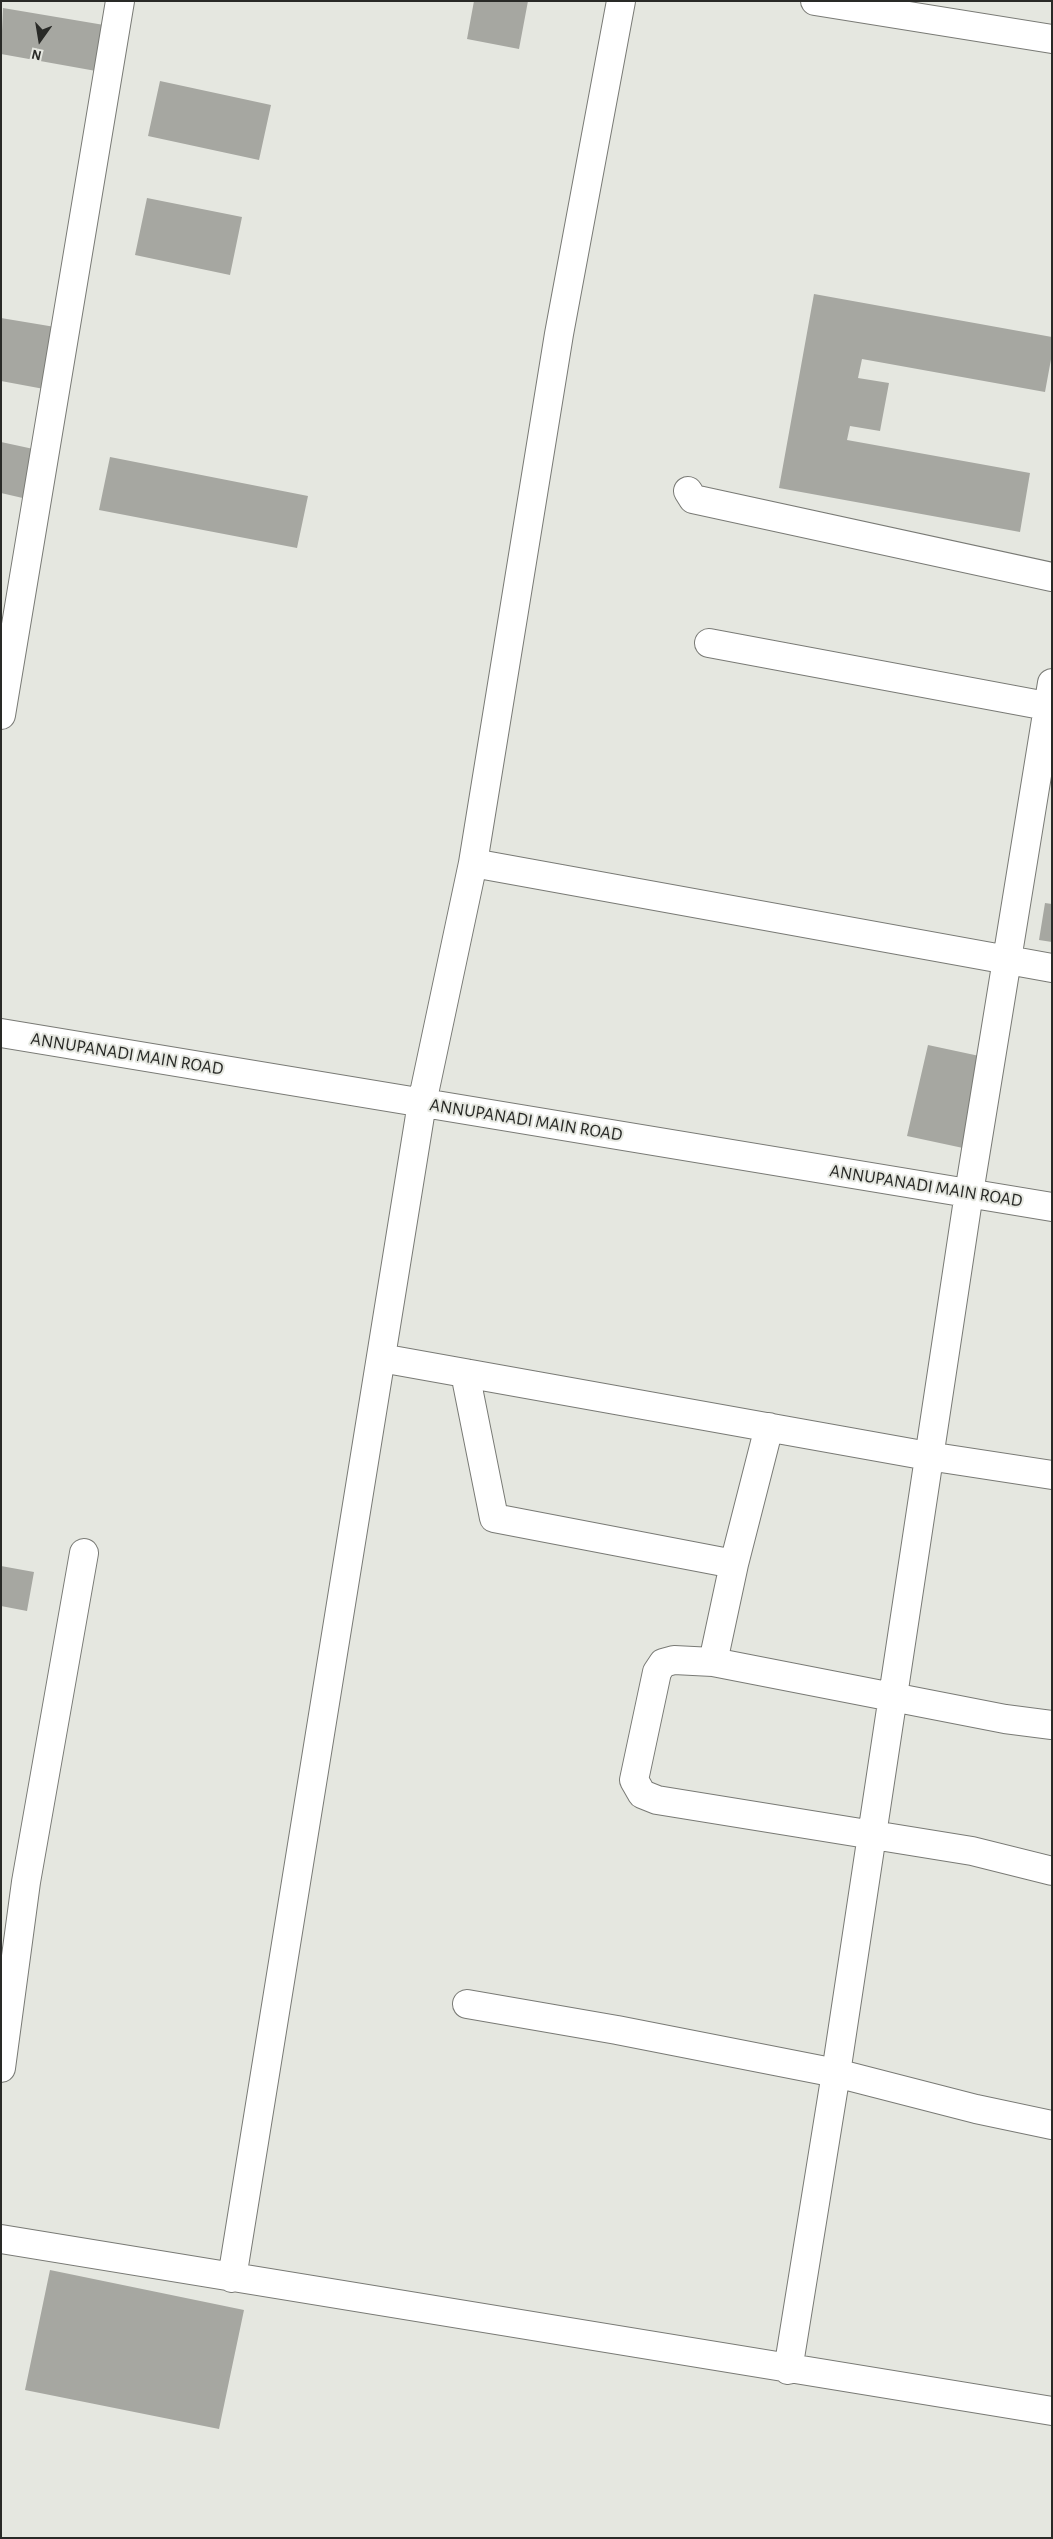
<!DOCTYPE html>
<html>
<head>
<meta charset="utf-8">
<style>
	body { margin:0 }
	#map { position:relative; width:1053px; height:2539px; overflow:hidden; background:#e5e7e0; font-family:"Alegreya Sans",sans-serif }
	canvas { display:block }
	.frame { position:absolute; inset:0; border:2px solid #292a27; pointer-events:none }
	.north { position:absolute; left:15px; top:15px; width:50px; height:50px; -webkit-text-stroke:4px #e5e7e0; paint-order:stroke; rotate:193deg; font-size:14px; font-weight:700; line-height:20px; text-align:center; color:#292a27 }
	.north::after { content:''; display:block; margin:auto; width:18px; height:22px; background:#292a27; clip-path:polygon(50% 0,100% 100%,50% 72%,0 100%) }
</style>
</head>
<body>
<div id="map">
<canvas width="1053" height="2539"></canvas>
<div class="frame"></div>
<div class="north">N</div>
</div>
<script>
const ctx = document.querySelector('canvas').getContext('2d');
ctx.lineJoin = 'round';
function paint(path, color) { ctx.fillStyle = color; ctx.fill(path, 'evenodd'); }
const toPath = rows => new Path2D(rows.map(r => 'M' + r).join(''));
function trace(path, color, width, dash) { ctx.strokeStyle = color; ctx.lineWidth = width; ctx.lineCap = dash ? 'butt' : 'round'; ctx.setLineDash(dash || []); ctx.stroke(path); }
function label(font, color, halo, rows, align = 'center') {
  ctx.font = font + ' "Alegreya Sans",sans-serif'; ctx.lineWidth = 4; ctx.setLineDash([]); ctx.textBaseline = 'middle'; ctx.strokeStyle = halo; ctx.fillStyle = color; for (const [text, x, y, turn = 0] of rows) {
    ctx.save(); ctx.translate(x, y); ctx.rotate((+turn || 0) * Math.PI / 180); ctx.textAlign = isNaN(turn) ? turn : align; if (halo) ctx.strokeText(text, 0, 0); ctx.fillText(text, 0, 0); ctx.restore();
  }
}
paint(toPath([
	[474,1,528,1,519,49,467,39],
	[3,8,104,25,96,71,1,54],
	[160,81,271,105,259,160,148,136],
	[147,198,242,217,230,275,135,255],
	[814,294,1052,337,1052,354,1045,392,862,359,858,378,889,383,880,431,850,426,847,440,1030,473,1020,532,779,488],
	[1,318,55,327,44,389,1,381],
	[1,442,38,450,27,499,1,493],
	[110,457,308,496,297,548,99,510],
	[1045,903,1052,904,1052,942,1039,940],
	[928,1045,984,1057,963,1148,907,1136],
	[1,1566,34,1572,27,1611,1,1606],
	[50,2270,244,2310,219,2429,25,2390]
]), '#a6a7a1');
const minor = toPath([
	[815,1,1052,39],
	[688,491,693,499,1052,577],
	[709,643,1052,707],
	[1,715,120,1],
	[473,863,559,334,621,1],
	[1,1033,1052,1207],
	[381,1358,928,1456,1052,1475],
	[465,1373,494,1518,734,1564,769,1427],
	[713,1662,734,1564],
	[1052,1725,1005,1719,713,1662,674,1660,663,1663,657,1672,634,1780,642,1794,657,1800,972,1851,1052,1871],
	[467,2004,617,2030,836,2073,976,2109,1052,2125],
	[1,2068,26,1882,84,1553],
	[1,2239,1052,2411],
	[232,2278,422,1103,473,863,1052,968],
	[788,2370,836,2073,969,1193,1052,683]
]);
trace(minor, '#797a75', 30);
trace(minor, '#fff', 28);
label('18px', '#292a27', '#e5e7e0', [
	["ANNUPANADI MAIN ROAD",127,1054,9],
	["ANNUPANADI MAIN ROAD",526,1120,9],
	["ANNUPANADI MAIN ROAD",926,1186,9]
]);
</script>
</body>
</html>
